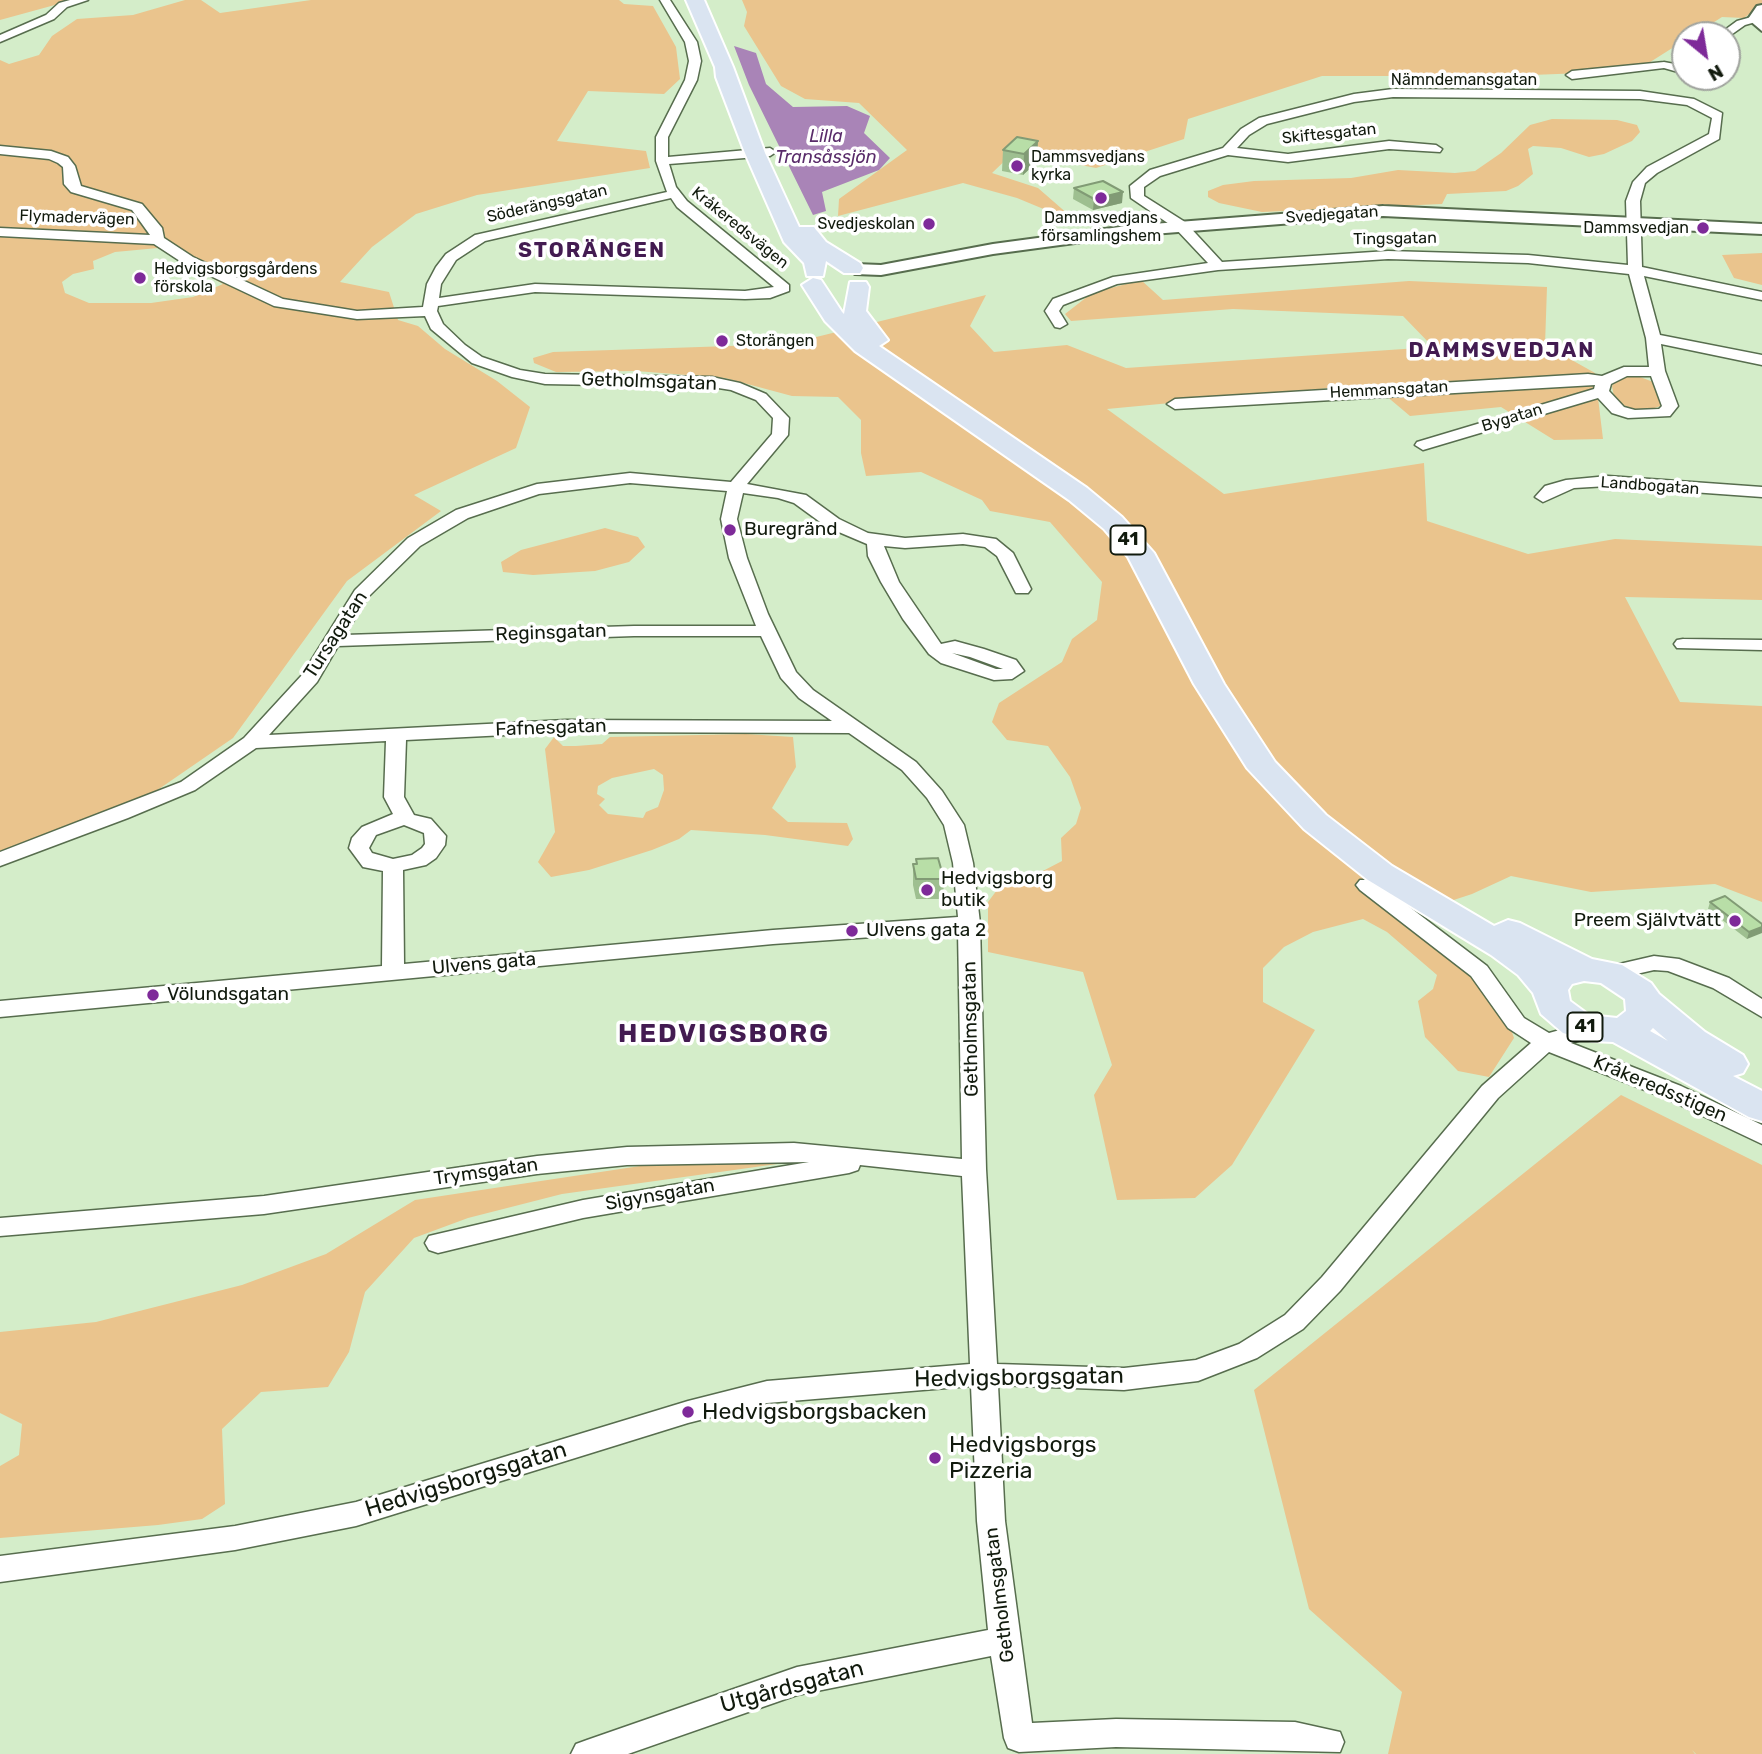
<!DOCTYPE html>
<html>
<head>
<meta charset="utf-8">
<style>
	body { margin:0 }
	#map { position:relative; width:1762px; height:1754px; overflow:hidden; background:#d4edc9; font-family:Rubik,sans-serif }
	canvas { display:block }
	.north { position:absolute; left:1671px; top:21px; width:70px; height:70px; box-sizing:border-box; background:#fff; border:2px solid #a0a39e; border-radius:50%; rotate:150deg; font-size:19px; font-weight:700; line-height:28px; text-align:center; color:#111a0d }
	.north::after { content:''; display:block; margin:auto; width:24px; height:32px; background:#7e2a99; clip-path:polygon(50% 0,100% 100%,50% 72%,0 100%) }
</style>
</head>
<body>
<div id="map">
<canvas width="1762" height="1754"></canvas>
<div class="north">N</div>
</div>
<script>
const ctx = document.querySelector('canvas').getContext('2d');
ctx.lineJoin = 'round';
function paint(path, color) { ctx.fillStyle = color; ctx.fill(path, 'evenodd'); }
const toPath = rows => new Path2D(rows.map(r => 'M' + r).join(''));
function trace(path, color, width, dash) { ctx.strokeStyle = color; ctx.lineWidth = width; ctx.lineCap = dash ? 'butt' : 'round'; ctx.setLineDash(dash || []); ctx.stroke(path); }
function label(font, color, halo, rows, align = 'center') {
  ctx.font = font + ' Rubik,sans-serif'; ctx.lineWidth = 7; ctx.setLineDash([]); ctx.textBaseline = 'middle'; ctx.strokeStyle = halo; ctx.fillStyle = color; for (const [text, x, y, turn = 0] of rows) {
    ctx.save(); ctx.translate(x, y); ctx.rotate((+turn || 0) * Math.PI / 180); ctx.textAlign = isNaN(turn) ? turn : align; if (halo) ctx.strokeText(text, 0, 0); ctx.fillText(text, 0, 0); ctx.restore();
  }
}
paint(toPath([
	[0,0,73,0,0,20],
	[185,0,201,0,220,13,311,0,619,0,624,4,653,6,676,47,680,79,664,94,588,91,557,141,646,151,650,168,477,195,416,214,372,247,340,282,389,292,398,320,418,326,445,349,497,381,530,407,516,448,414,495,441,511,347,581,233,738,156,791,0,856,0,60,9,64,39,55,52,36,77,19,133,15],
	[158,248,223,284,193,297,151,303,89,303,65,293,62,282,73,274,94,269,93,261,115,252],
	[742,0,1762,0,1762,4,1744,18,1722,17,1694,35,1685,35,1685,40,1636,71,1505,76,1322,76,1188,119,1184,139,1096,168,1014,152,992,173,1038,188,1069,215,1058,215,1017,198,963,183,838,216,839,199,907,150,859,103,805,99,781,86,744,26,747,12],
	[1552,119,1617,120,1637,125,1640,132,1632,141,1604,154,1589,157,1561,148,1533,146,1528,149,1533,174,1518,186,1506,191,1447,194,1442,204,1262,212,1219,203,1208,197,1208,191,1223,185,1254,181,1351,178,1398,170,1455,173,1475,171,1501,153,1530,125],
	[1762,253,1762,285,1734,278,1722,255],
	[1141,280,1163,300,1409,281,1547,287,1545,345,1595,373,1603,439,1554,440,1501,407,1410,416,1372,384,1107,409,1224,494,1424,463,1427,521,1528,554,1615,539,1762,546,1762,600,1625,597,1680,702,1762,706,1762,902,1715,884,1591,892,1511,876,1472,894,1417,912,1459,950,1499,994,1514,1038,1489,1077,1458,1071,1425,1037,1418,1001,1433,989,1437,975,1387,932,1363,919,1313,932,1284,947,1263,968,1263,1002,1315,1030,1232,1165,1195,1198,1117,1200,1094,1095,1112,1065,1083,972,988,952,988,902,1000,886,1016,885,1062,861,1061,838,1076,824,1081,808,1070,777,1048,746,1007,740,992,722,999,703,1062,662,1072,639,1097,620,1102,582,1050,522,990,511,982,500,921,472,866,476,861,453,861,420,838,397,792,396,725,378,636,371,556,372,534,363,533,358,553,352,788,344,986,295,970,326,994,352,1067,345,1126,368,1433,347,1403,316,1233,309,1071,321,1065,314,1092,293],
	[1626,377,1640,377,1656,383,1661,406,1641,412,1615,402,1612,386,1616,380],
	[605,528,638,537,645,547,629,562,595,571,533,575,503,572,501,562,521,550],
	[746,734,793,737,796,767,772,808,788,822,847,823,853,839,848,846,765,835,691,830,679,839,652,850,589,870,551,877,538,862,555,832,545,749,554,737,563,746,576,746,602,744,610,737],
	[654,769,663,775,664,790,658,807,646,812,643,818,608,814,599,805,605,799,597,794,598,786,612,778],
	[1621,1095,1762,1165,1762,1754,1696,1754,1692,1750,1695,1754,1388,1754,1402,1692,1309,1609,1254,1390],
	[660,1163,777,1164,562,1194,468,1218,414,1238,365,1292,349,1352,328,1387,261,1392,222,1429,225,1504,202,1519,158,1525,0,1538,0,1466,19,1455,22,1424,0,1413,0,1332,96,1322,242,1285,326,1254,415,1200]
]), '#eac48d');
paint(toPath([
	[734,46,756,53,766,84,793,107,847,106,870,116,864,133,890,158,879,170,822,192,826,211,813,215,749,85]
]), '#a984b7');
const minor = toPath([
	[70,0,88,0,67,7,54,19,0,42,0,35,46,15,59,3,70,0],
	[660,0,670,0,697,42,701,61,697,80,668,137,668,157,770,148,776,152,770,156,669,164,676,187,687,201,789,285,789,291,770,298,745,299,535,292,438,306,437,311,443,324,465,345,482,357,520,370,545,374,712,377,740,383,766,394,789,418,788,435,747,484,806,495,839,519,868,533,905,538,963,534,996,539,1013,553,1031,589,1028,593,1016,593,997,556,985,547,963,544,905,548,884,546,899,582,941,644,955,641,984,649,1016,660,1024,671,1012,679,994,680,941,663,929,654,903,619,881,582,868,556,867,544,827,527,794,503,778,498,743,493,737,519,747,558,768,614,796,672,813,690,916,762,942,791,964,825,973,863,980,923,986,1169,997,1364,1124,1368,1196,1360,1239,1344,1285,1315,1322,1277,1482,1086,1531,1043,1508,1028,1471,976,1360,890,1356,885,1360,880,1374,880,1487,966,1524,1018,1549,1033,1592,1021,1600,1024,1603,1029,1600,1034,1571,1043,1681,1086,1762,1125,1762,1144,1665,1098,1549,1052,1498,1098,1340,1291,1303,1329,1257,1358,1198,1381,1124,1390,998,1385,1005,1521,1032,1723,1116,1719,1295,1722,1340,1732,1344,1742,1340,1752,1116,1747,1019,1752,1008,1748,1004,1738,991,1656,797,1695,628,1754,571,1754,576,1744,587,1740,797,1667,988,1630,977,1521,971,1386,767,1403,688,1423,356,1526,235,1550,0,1582,0,1556,235,1526,356,1502,688,1401,767,1381,970,1364,962,1176,860,1165,858,1170,849,1173,583,1218,438,1253,429,1250,425,1243,429,1236,583,1200,809,1162,627,1165,537,1174,264,1214,0,1236,0,1218,264,1196,537,1156,627,1147,794,1143,962,1159,958,931,773,944,0,1017,0,1001,382,966,383,871,363,867,349,848,352,838,362,827,393,814,384,797,386,741,256,748,195,790,128,818,0,866,0,852,181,782,244,738,302,675,355,590,408,538,456,510,537,484,630,473,731,482,772,434,773,418,756,400,731,390,712,387,545,384,512,377,472,363,431,329,425,316,357,319,274,306,183,263,154,244,0,236,0,228,150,235,132,210,71,192,64,184,63,167,58,163,49,159,0,154,0,146,51,151,68,157,75,166,81,186,142,204,162,228,164,238,193,257,283,299,357,311,423,307,427,284,436,267,446,254,475,235,667,192,656,161,656,137,685,80,689,61,685,42,660,0],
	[671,198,677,207,774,287,745,291,535,284,439,298,441,284,456,260,485,241,671,198],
	[630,483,727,491,721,519,729,558,756,626,634,626,345,635,368,597,420,546,468,518,539,494,630,483],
	[634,636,761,636,781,678,799,698,832,721,566,720,269,735,317,682,338,646,634,636],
	[952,653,970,657,1003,669,996,669,952,653],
	[566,732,849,733,902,770,927,798,944,825,953,863,958,917,773,930,404,964,403,870,426,865,436,858,445,845,446,836,431,819,414,815,404,797,406,740,566,732],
	[404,825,424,833,425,844,422,848,412,855,393,859,372,853,369,848,376,835,404,825],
	[1755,16,1759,17,1759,21,1745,25,1728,37,1718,35,1737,21,1755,16],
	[1664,62,1685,66,1685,74,1664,68,1572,79,1566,75,1572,71,1664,62],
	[1393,89,1640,91,1694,99,1722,113,1719,139,1657,173,1645,183,1640,201,1642,267,1762,292,1762,300,1644,276,1660,335,1762,355,1762,365,1661,344,1665,371,1678,406,1670,416,1628,418,1612,413,1598,398,1423,450,1415,445,1417,442,1594,389,1595,385,1175,409,1167,404,1175,399,1588,374,1602,376,1624,367,1649,367,1646,338,1629,274,1528,263,1388,259,1218,270,1117,284,1063,305,1059,311,1067,324,1060,328,1055,327,1045,311,1053,299,1113,277,1208,263,1175,228,1131,198,1130,186,1150,170,1223,148,1241,129,1259,118,1354,94,1393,89],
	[1393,97,1640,99,1687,105,1712,118,1709,134,1647,167,1633,182,1626,201,1628,265,1528,255,1388,251,1222,262,1185,222,1144,196,1144,187,1160,176,1228,155,1288,162,1389,149,1440,152,1442,149,1436,145,1389,141,1288,154,1237,148,1249,135,1267,124,1354,102,1393,97],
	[1627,376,1651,376,1662,406,1659,409,1635,410,1624,407,1609,391,1611,384,1627,376],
	[1608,476,1762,487,1762,497,1608,486,1574,488,1543,502,1535,497,1545,486,1566,480,1608,476],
	[1683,639,1762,640,1762,650,1677,648,1674,644,1677,640,1683,639],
	[1654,956,1679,959,1729,978,1762,999,1762,1017,1713,988,1668,971,1654,970,1610,980,1602,978,1599,973,1602,968,1654,956]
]);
const tertiary = toPath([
	[1762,5,1762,31,1748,19,1757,6,1762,5],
	[1383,206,1762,224,1762,234,1383,216,1127,236,993,254,881,275,855,274,846,269,855,264,881,265,993,244,1127,226,1383,206]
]);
const primary = toPath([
	[686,0,704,0,733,67,765,153,799,227,814,227,826,242,860,263,863,268,860,273,844,273,826,261,823,276,807,276,804,263,784,242,745,153,716,77,715,67,686,0],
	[813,278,821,280,842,312,844,314,850,282,866,282,869,287,866,311,888,340,879,346,1087,488,1122,517,1154,553,1224,684,1275,762,1326,815,1392,866,1494,926,1508,920,1520,923,1592,959,1622,965,1651,983,1659,994,1705,1032,1743,1055,1748,1064,1743,1073,1733,1076,1762,1091,1762,1121,1749,1117,1613,1042,1592,1041,1563,1033,1541,1014,1533,993,1518,975,1491,955,1368,880,1304,829,1247,768,1194,684,1128,557,1104,529,1069,500,855,351,825,321,802,285,813,278],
	[1584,981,1601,983,1625,999,1626,1011,1617,1018,1589,1015,1570,1001,1568,990,1572,984,1584,981],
	[1653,1028,1668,1041,1650,1031,1653,1028]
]);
trace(minor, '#576d4e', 3);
trace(tertiary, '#576d4e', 4);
trace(primary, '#fff', 4);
paint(minor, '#fff');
paint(tertiary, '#fff');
paint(primary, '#dae4f1');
paint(toPath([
	[1017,137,1037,162,1023,175,1002,171,1003,150],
	[1074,188,1122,203,1093,210,1073,199],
	[916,859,944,879,943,899,916,899,913,885,913,864,916,864],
	[1710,902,1762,924,1747,939,1708,909]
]), '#9ebf90');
paint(toPath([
	[1038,141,1037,162,1023,175,1024,154],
	[1123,192,1122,203,1093,210,1094,199],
	[1762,927,1762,933,1747,939,1749,932]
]), '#819b75');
const building = toPath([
	[1017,137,1038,141,1024,154,1003,150,1017,137],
	[1103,181,1123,192,1094,199,1074,188,1103,181],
	[938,858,944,879,916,879,913,864,917,864,916,859,938,858],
	[1725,896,1762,924,1762,927,1749,932,1710,902,1725,896]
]);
paint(building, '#b8dea7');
trace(building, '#819b75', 2);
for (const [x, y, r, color] of [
	[1017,166,7,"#7e2a99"],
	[1101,198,7,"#7e2a99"],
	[929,224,7,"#7e2a99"],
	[1703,228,7,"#7e2a99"],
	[140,278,7,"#7e2a99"],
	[722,341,7,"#7e2a99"],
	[730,530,7,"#7e2a99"],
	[927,890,7,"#7e2a99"],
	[1735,921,7,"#7e2a99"],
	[852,931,7,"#7e2a99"],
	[153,995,7,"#7e2a99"],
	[688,1412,7,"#7e2a99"],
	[935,1458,7,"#7e2a99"]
]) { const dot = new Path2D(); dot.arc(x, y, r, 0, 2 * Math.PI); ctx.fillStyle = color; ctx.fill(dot); trace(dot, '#fff', 2.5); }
label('16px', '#111a0d', '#fff', [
	["Nämndemansgatan",1464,80],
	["Skiftesgatan",1329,134,-6],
	["Söderängsgatan",547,204,-13],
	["Svedjegatan",1332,215,-4],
	["Flymadervägen",77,218,2],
	["Kråkeredsvägen",740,228,39],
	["Tingsgatan",1395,239,-1],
	["Hemmansgatan",1389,390,-3],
	["Bygatan",1512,418,-17],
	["Landbogatan",1650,486,4]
]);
label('16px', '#111a0d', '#fff', [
	["Dammsvedjans",1031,157],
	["kyrka",1031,175],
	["Dammsvedjans",1101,218,"center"],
	["församlingshem",1101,236,"center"],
	["Svedjeskolan",915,224,"right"],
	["Dammsvedjan",1689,228,"right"],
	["Hedvigsborgsgårdens",154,269],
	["förskola",154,287],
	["Storängen",736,341]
], 'left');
label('italic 18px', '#592b6a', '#fff', [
	["Lilla",826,137],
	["Transåssjön",826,158]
]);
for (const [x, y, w] of [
	[1128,540,35],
	[1585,1027,35]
]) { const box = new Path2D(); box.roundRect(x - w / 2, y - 14.5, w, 29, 5); ctx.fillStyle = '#fff'; ctx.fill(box); trace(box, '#111a0d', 2); }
label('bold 18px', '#111a0d', null, [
	["41",1128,540],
	["41",1585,1027]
]);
label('19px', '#111a0d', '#fff', [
	["Getholmsgatan",649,382,2],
	["Reginsgatan",551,633,-2],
	["Tursagatan",336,635,-57],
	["Fafnesgatan",551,728,-2],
	["Ulvens gata",484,964,-5],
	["Getholmsgatan",971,1029,-91],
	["Kråkeredsstigen",1660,1089,23],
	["Trymsgatan",486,1172,-8],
	["Sigynsgatan",660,1195,-10],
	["Getholmsgatan",1000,1595,-97]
]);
label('19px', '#111a0d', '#fff', [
	["Buregränd",744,530],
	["Hedvigsborg",941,879],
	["butik",941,901],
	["Preem Självtvätt",1721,921,"right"],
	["Ulvens gata 2",866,931],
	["Völundsgatan",167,995]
], 'left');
ctx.letterSpacing = '2px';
label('bold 21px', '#431b51', '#fff', [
	["STORÄNGEN",592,251],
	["DAMMSVEDJAN",1502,351]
]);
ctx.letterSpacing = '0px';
label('23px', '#111a0d', '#fff', [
	["Hedvigsborgsgatan",1019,1378,-1],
	["Hedvigsborgsgatan",466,1480,-17],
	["Utgårdsgatan",792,1687,-15]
]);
label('23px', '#111a0d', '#fff', [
	["Hedvigsborgsbacken",702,1412],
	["Hedvigsborgs",949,1445],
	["Pizzeria",949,1471]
], 'left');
ctx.letterSpacing = '2px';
label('bold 26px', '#431b51', '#fff', [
	["HEDVIGSBORG",724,1034]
]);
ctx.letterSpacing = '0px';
</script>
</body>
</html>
